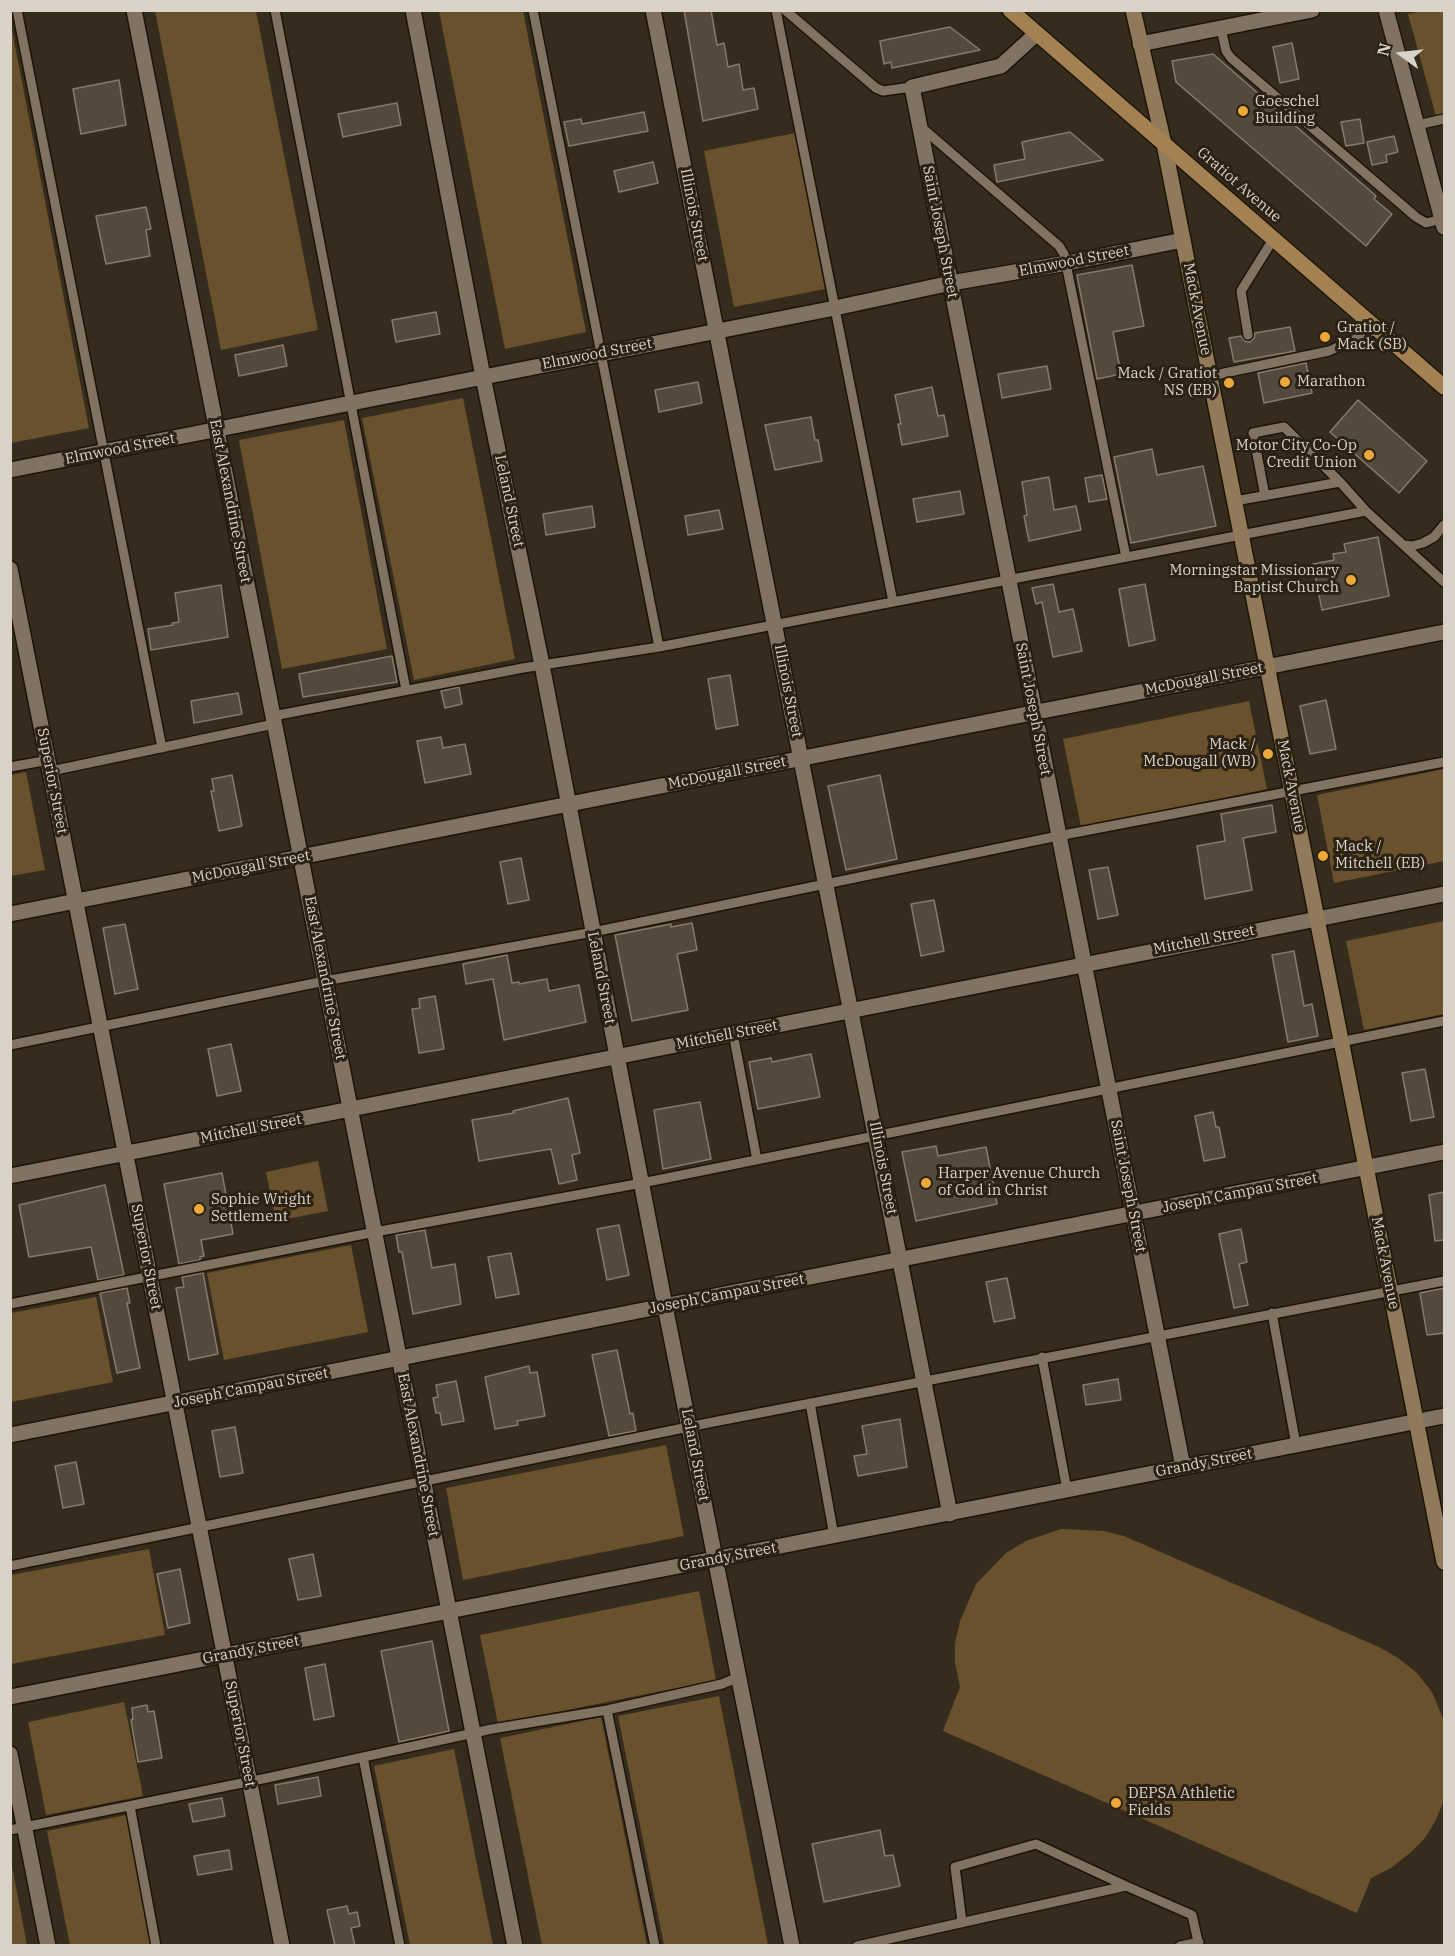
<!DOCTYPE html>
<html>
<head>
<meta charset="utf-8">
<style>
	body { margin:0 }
	#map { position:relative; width:1455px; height:1956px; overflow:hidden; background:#362c1d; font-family:"IBM Plex Serif",serif }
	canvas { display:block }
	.frame { position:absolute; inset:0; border:12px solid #d9d3ca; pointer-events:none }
	.north { position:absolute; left:1371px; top:24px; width:60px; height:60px; -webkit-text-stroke:4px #2c2214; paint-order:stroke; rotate:285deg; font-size:16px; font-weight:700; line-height:24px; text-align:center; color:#d9d3ca }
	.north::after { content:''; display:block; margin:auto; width:21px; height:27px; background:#d9d3ca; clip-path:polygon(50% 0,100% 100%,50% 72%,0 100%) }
</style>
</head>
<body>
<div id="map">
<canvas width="1455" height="1956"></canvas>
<div class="frame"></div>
<div class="north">N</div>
</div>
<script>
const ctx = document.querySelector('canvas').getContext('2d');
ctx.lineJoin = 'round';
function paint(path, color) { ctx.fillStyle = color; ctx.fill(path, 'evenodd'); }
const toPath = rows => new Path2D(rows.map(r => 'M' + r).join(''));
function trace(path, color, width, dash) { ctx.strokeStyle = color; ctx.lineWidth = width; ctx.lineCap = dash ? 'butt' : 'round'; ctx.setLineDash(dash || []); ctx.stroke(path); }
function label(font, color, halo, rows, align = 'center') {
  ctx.font = font + ' "IBM Plex Serif",serif'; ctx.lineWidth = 6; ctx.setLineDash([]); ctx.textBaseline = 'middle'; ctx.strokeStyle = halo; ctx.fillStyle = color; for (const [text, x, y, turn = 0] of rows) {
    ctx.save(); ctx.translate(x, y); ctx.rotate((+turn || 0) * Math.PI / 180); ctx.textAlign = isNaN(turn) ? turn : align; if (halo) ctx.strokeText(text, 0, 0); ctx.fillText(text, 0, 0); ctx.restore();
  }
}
paint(toPath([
	[155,11,256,11,318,330,221,350],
	[439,11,523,11,586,332,505,349],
	[1424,11,1444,11,1444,114,1436,116,1408,14],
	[10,20,89,428,11,443,10,443],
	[795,133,825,289,734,307,704,151],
	[463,398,515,659,414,680,362,418],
	[344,420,387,649,282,669,239,440],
	[1249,701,1267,789,1081,827,1063,739],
	[1444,769,1444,861,1334,883,1317,795],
	[26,772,45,870,11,876,11,775],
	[1444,921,1444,1014,1364,1030,1346,941],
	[318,1161,328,1211,276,1221,266,1172],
	[351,1245,368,1332,224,1360,207,1273],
	[96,1297,113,1382,11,1402,11,1313],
	[666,1445,684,1536,463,1580,446,1488],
	[1061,1529,1104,1531,1124,1536,1379,1647,1398,1658,1416,1672,1432,1692,1444,1721,1444,1800,1436,1820,1425,1838,1410,1853,1391,1868,1371,1878,1357,1913,943,1731,960,1687,955,1662,955,1643,960,1621,976,1584,1006,1553,1026,1541],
	[149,1549,165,1635,11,1664,11,1575],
	[699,1591,716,1680,498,1724,480,1635],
	[719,1696,768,1945,664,1945,618,1716],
	[124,1702,143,1796,46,1815,28,1722],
	[601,1717,647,1945,542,1945,500,1738],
	[454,1749,493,1945,410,1945,374,1766],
	[126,1815,153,1945,70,1945,47,1831],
	[11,1861,27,1945,11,1945]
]), '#6a512d');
const building = toPath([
	[684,10,711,10,717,45,724,43,728,67,739,64,743,90,754,88,758,109,703,121,684,10],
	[950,27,980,50,892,68,891,62,884,64,880,41,950,27],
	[1292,43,1299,79,1280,83,1273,47,1292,43],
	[1213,54,1376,196,1374,199,1392,214,1366,246,1176,82,1172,61,1213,54],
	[119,80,126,125,81,134,73,89,119,80],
	[397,103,401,125,343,137,338,114,397,103],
	[644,112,648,131,569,146,564,122,581,119,582,124,644,112],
	[1360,119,1364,143,1346,146,1341,122,1360,119],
	[1070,132,1103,160,997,182,994,165,1025,159,1022,142,1070,132],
	[1394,136,1398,152,1386,155,1387,162,1372,165,1367,142,1394,136],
	[653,162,658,183,619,192,614,171,653,162],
	[146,207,151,229,146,230,150,256,106,264,96,216,146,207],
	[1132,265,1144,326,1113,332,1121,374,1097,379,1077,275,1132,265],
	[436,312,440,334,396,342,392,320,436,312],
	[1290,327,1295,351,1234,362,1229,338,1241,336,1245,341,1250,342,1254,338,1255,333,1290,327],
	[283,345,287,366,239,376,235,355,283,345],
	[1306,363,1312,393,1264,403,1258,373,1306,363],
	[1047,366,1051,389,1002,398,998,374,1047,366],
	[698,382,702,403,659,412,655,390,698,382],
	[932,387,938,416,944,415,948,436,902,445,898,424,901,424,895,395,932,387],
	[1358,400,1427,461,1399,493,1330,432,1358,400],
	[811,417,815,440,818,440,822,461,775,470,765,425,811,417],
	[1152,449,1157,475,1203,466,1216,526,1131,543,1114,457,1152,449],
	[1102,475,1107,499,1089,502,1085,478,1102,475],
	[1049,477,1054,510,1076,506,1081,530,1029,541,1024,516,1027,515,1022,482,1049,477],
	[960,491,964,514,917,522,913,499,960,491],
	[592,506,595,527,546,535,543,514,592,506],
	[719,510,723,529,688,535,685,516,719,510],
	[1378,537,1389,596,1322,610,1313,564,1334,560,1333,554,1346,552,1344,544,1378,537],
	[1053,584,1059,612,1073,609,1082,651,1053,657,1042,602,1036,604,1032,588,1053,584],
	[1145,584,1155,640,1129,646,1119,589,1145,584],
	[221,585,228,637,151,650,148,629,173,625,172,623,179,622,175,593,221,585],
	[392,656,397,682,303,697,299,674,392,656],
	[730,675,738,725,716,729,708,679,730,675],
	[459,687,462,704,445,708,441,691,459,687],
	[238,693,242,714,194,723,191,701,238,693],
	[1326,700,1336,749,1310,754,1300,706,1326,700],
	[441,737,443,748,465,744,471,774,425,783,417,741,441,737],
	[232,775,242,826,219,831,211,791,214,791,212,779,232,775],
	[880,775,897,859,846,870,828,786,880,775],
	[1272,805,1276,832,1243,838,1252,890,1205,899,1197,846,1225,841,1221,814,1272,805],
	[521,858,529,900,508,904,500,862,521,858],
	[1108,867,1118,915,1098,919,1089,870,1108,867],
	[934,900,944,951,921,956,911,904,934,900],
	[692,923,697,950,677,954,688,1010,632,1021,615,935,671,924,671,927,692,923],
	[125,924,138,989,115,994,103,928,125,924],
	[1294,951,1304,1006,1312,1004,1318,1036,1288,1042,1272,955,1294,951],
	[507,955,512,983,519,982,519,984,547,979,549,991,579,985,586,1022,504,1040,493,979,466,984,463,964,507,955],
	[435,996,444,1049,419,1053,412,1009,420,1008,419,999,435,996],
	[231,1044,241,1091,217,1096,208,1049,231,1044],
	[811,1054,820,1097,758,1109,749,1062,771,1058,772,1062,811,1054],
	[1425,1069,1434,1117,1411,1121,1402,1073,1425,1069],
	[568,1098,580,1153,572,1155,577,1180,559,1184,551,1149,479,1161,472,1120,514,1113,513,1111,568,1098],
	[700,1102,711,1159,663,1169,654,1110,700,1102],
	[1213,1112,1216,1127,1219,1127,1225,1157,1204,1161,1195,1116,1213,1112],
	[936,1146,938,1156,986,1147,997,1204,916,1221,902,1152,936,1146],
	[222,1173,233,1234,201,1240,204,1256,200,1257,200,1260,179,1264,164,1184,222,1173],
	[105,1185,124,1275,98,1280,91,1247,29,1257,19,1205,105,1185],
	[1444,1192,1444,1240,1435,1241,1429,1195,1444,1192],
	[619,1225,629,1275,607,1280,597,1229,619,1225],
	[1241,1229,1247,1262,1239,1264,1248,1305,1234,1308,1219,1234,1241,1229],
	[425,1230,432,1268,455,1264,461,1304,413,1314,402,1252,399,1252,396,1235,425,1230],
	[511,1253,519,1294,496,1298,488,1257,511,1253],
	[203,1273,218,1354,189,1360,176,1288,184,1287,182,1277,203,1273],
	[1007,1278,1015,1318,994,1322,986,1282,1007,1278],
	[127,1288,130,1303,127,1303,140,1368,117,1373,100,1293,127,1288],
	[1444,1288,1444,1333,1427,1335,1420,1293,1444,1288],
	[617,1350,630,1414,633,1413,636,1431,609,1436,592,1355,617,1350],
	[529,1366,530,1373,537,1372,545,1416,517,1421,518,1425,495,1429,485,1377,529,1366],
	[1118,1379,1121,1400,1086,1405,1083,1385,1118,1379],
	[456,1381,464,1421,442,1425,440,1413,436,1413,433,1398,438,1397,436,1385,456,1381],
	[900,1419,907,1467,858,1476,854,1456,867,1454,862,1426,900,1419],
	[235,1427,243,1473,220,1477,212,1431,235,1427],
	[76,1462,84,1504,63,1508,55,1466,76,1462],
	[313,1554,321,1596,298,1600,289,1559,313,1554],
	[180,1569,190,1623,168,1628,157,1574,180,1569],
	[432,1641,449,1731,399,1742,381,1651,432,1641],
	[325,1664,334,1716,314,1720,305,1668,325,1664],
	[147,1705,148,1712,154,1711,162,1758,138,1762,131,1720,133,1719,132,1708,147,1705],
	[318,1777,321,1796,278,1804,275,1785,318,1777],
	[222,1798,225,1816,193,1822,189,1804,222,1798],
	[880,1830,885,1856,893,1855,900,1886,824,1902,812,1844,880,1830],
	[229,1850,232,1869,198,1875,194,1856,229,1850],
	[347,1906,349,1914,357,1912,360,1926,351,1928,355,1946,335,1946,327,1910,347,1906]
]);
paint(building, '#54493a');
trace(building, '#877a6a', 1.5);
const service = toPath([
	[17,10,162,748],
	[275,10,406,690],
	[533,10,659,647],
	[776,10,893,602],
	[785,10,876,88,883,91,912,87],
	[1221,28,1226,51,1231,58,1416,217,1426,223,1442,219],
	[1417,125,1444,119],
	[921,127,1059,246,1064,254,1126,557],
	[1248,335,1241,291,1274,238],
	[1210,376,1329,351,1377,329],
	[1265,496,1253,433,1284,427,1340,482],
	[1235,501,1340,482,1366,511,1444,582],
	[1404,545,1412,546,1423,543,1434,537,1444,525],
	[273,716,523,668,659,647,1366,511],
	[10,767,49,760],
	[51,771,274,724],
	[733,1033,757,1160],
	[10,1045,325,981,593,932,1058,836,1444,762],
	[10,1304,375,1232,642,1183,1444,1021],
	[1272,1313,1296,1445],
	[1042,1357,1067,1490],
	[810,1403,834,1536],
	[10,1566,708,1423,1444,1281],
	[607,1710,655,1946],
	[363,1757,400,1946],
	[130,1806,156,1946],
	[10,1830,267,1778,492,1729,607,1710,722,1684,739,1677],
	[962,1922,955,1867,1036,1844,1126,1886],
	[857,1946,1126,1886,1192,1915,1199,1946],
	[1180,1946,1199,1942]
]);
const minor = toPath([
	[134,10,515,1946],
	[413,10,483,377,542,665,665,1306,792,1946],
	[653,10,950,1514],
	[1386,10,1444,227],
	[1036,34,1001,66,912,87,1183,1467],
	[1140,44,1312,10],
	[10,470,835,308,951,283,1067,263,1183,240],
	[10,569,282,1946],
	[10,1176,1444,894],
	[10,1435,1444,1152],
	[10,1697,1444,1416],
	[10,1754,48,1946]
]);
const tertiary = toPath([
	[10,914,1444,632]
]);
const secondary = toPath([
	[1133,10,1164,144,1444,1562]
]);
const primary = toPath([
	[1010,10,1444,387]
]);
trace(service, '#1d1406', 12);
trace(minor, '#1d1406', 18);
trace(tertiary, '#1d1406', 18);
trace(secondary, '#1d1406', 18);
trace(primary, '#1d1406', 18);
trace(service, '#807363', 9);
trace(minor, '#807363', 15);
trace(tertiary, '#807363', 15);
trace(secondary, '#917a5a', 15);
trace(primary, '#a38152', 15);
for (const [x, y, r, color] of [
	[1243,111,6,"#eca93a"],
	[1325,337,6,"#eca93a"],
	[1285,382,6,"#eca93a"],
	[1229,383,6,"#eca93a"],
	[1369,455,6,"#eca93a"],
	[1351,580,6,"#eca93a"],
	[1268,754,6,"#eca93a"],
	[1323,856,6,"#eca93a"],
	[926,1183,6,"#eca93a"],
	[199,1209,6,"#eca93a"],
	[1116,1803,6,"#eca93a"]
]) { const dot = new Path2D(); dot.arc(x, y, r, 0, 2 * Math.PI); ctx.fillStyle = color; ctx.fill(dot); trace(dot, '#2c2214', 2); }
label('15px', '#d9d3ca', '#2c2214', [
	["Goeschel",1255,102],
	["Building",1255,119],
	["Gratiot /",1337,328],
	["Mack (SB)",1337,345],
	["Mack / Gratiot",1217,374,"right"],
	["NS (EB)",1217,391,"right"],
	["Marathon",1297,382],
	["Motor City Co-Op",1357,446,"right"],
	["Credit Union",1357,463,"right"],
	["Morningstar Missionary",1339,571,"right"],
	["Baptist Church",1339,588,"right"],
	["Mack /",1256,745,"right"],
	["McDougall (WB)",1256,762,"right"],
	["Mack /",1335,847],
	["Mitchell (EB)",1335,864],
	["Harper Avenue Church",938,1174],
	["of God in Christ",938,1191],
	["Sophie Wright",211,1200],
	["Settlement",211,1217],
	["DEPSA Athletic",1128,1794],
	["Fields",1128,1811]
], 'left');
label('15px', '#d9d3ca', '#2c2214', [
	["Gratiot Avenue",1239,185,41],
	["Illinois Street",694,215,79],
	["Saint Joseph Street",940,232,79],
	["Elmwood Street",1074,261,-11],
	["Mack Avenue",1197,309,79],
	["Elmwood Street",597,354,-11],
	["Elmwood Street",120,449,-11],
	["East Alexandrine Street",230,501,79],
	["Leland Street",509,501,78],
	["McDougall Street",1204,679,-11],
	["Illinois Street",788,691,79],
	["Saint Joseph Street",1033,709,79],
	["McDougall Street",727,773,-11],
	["Superior Street",52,781,79],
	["Mack Avenue",1291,786,79],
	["McDougall Street",251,867,-11],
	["Mitchell Street",1204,940,-11],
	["East Alexandrine Street",325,978,79],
	["Leland Street",601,978,79],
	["Mitchell Street",727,1035,-11],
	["Mitchell Street",251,1129,-11],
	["Illinois Street",883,1168,79],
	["Saint Joseph Street",1128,1186,79],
	["Joseph Campau Street",1240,1193,-11],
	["Superior Street",146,1257,79],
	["Mack Avenue",1385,1263,79],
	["Joseph Campau Street",727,1294,-11],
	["Joseph Campau Street",251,1388,-11],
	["East Alexandrine Street",418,1455,79],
	["Leland Street",695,1455,79],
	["Grandy Street",1204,1463,-11],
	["Grandy Street",728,1557,-11],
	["Grandy Street",251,1650,-11],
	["Superior Street",240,1734,79]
]);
</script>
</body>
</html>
